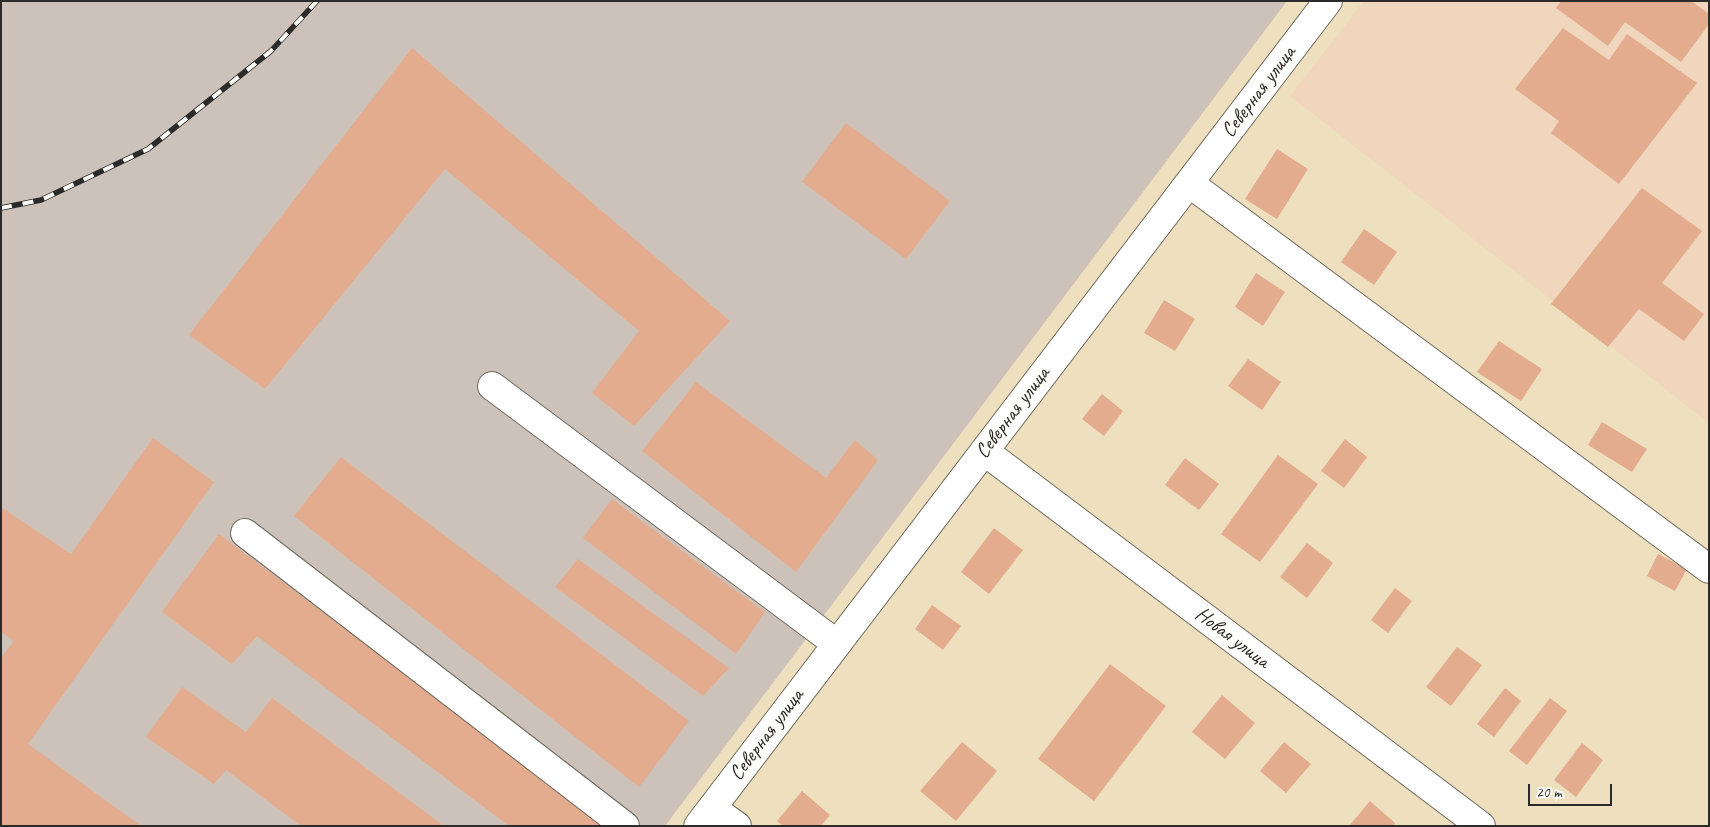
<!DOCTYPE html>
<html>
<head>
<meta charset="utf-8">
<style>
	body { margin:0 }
	#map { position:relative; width:1710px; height:827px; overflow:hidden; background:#eedfbe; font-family:Caveat,sans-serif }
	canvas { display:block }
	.frame { position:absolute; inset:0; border:2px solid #2b2b2b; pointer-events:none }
	.scale { position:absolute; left:1528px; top:784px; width:84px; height:22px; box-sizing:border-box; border:2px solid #2b2b2b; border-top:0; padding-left:6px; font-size:15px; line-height:18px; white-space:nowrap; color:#2b2b2b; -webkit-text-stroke:4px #fdfcf7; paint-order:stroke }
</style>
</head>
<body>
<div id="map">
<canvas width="1710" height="827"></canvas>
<div class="frame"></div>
<div class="scale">20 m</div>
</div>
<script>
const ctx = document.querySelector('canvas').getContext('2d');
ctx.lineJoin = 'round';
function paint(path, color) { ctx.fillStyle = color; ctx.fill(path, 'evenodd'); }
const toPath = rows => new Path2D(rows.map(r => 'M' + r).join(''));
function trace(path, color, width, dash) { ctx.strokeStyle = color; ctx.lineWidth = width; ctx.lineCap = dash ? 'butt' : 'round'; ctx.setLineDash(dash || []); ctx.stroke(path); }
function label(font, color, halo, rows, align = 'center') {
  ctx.font = font + ' Caveat,sans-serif'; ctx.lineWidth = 4; ctx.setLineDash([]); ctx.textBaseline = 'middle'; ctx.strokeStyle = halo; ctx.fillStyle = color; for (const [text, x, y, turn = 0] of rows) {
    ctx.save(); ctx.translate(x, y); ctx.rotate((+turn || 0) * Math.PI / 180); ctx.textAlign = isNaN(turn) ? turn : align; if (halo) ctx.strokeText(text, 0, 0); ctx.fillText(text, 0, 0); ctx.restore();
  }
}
paint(toPath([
	[1364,1,1709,1,1709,423,1290,96]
]), '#efd6bc');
paint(toPath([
	[1,1,1287,1,665,826,1,826]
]), '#cdc2b9');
paint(toPath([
	[1561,1,1691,1,1709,14,1709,24,1681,62,1625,22,1608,46,1556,8],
	[1563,28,1609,60,1627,34,1697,83,1619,184,1551,133,1559,121,1515,89],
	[412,48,730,321,634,426,592,393,639,331,445,169,265,389,189,335],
	[846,123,950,201,906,259,802,182],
	[1277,149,1308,169,1277,219,1245,199],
	[1642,188,1702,231,1662,283,1704,314,1684,341,1639,309,1608,347,1551,304],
	[1364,229,1397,252,1374,285,1341,262],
	[1256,273,1285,292,1263,326,1235,307],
	[1164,300,1195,319,1175,351,1144,333],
	[1499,341,1542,369,1521,401,1477,372],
	[1248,359,1281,382,1262,410,1228,386],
	[696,382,826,478,855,440,878,460,796,572,642,451],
	[1102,394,1123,411,1104,436,1082,419],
	[1602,422,1647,449,1632,472,1588,445],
	[153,438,214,482,28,744,141,826,1,826,1,658,14,641,1,632,1,507,71,554],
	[1345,439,1367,457,1344,488,1321,471],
	[1278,455,1318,484,1260,562,1221,534],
	[341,457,689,721,639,787,294,516],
	[1185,458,1219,484,1199,510,1165,485],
	[612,499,765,612,736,654,583,538],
	[994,528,1023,550,989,594,961,572],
	[219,534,607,826,509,826,257,636,232,664,162,612],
	[1307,543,1333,563,1307,598,1280,577],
	[1658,554,1687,569,1675,591,1647,576],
	[578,559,729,668,703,696,555,587],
	[1395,588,1412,601,1388,633,1371,620],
	[932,605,961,626,943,650,915,629],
	[1457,647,1482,665,1451,706,1426,687],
	[1110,664,1166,706,1094,801,1038,759],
	[182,687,246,732,272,698,444,826,301,826,226,770,214,784,146,737],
	[1505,688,1521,701,1494,737,1477,724],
	[1222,695,1255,723,1225,759,1192,732],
	[1550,698,1567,711,1527,765,1509,751],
	[962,742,997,771,956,821,920,791],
	[1284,742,1311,764,1286,793,1260,771],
	[1582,743,1603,760,1576,797,1554,780],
	[802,791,830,815,821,826,783,826,777,821],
	[1370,801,1395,823,1393,826,1349,826]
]), '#e4ac8e');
const minor = toPath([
	[1189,183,1709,569],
	[492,386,837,644],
	[984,451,1481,826],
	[245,533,625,826],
	[712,808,737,826],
	[698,826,1328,1]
]);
trace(minor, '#6f6a5e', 30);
trace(minor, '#fff', 28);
const rail = toPath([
	[1,208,41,200,148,149,271,51,317,1]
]);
trace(rail, '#2b2b2b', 5.5);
trace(rail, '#fdfcf7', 4, [11]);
label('21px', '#2b2b2b', '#fdfcf7', [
	["Северная улица",1259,92,-53],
	["Северная улица",1013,413,-53],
	["Новая улица",1232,638,37],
	["Северная улица",767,735,-53]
]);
</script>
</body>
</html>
